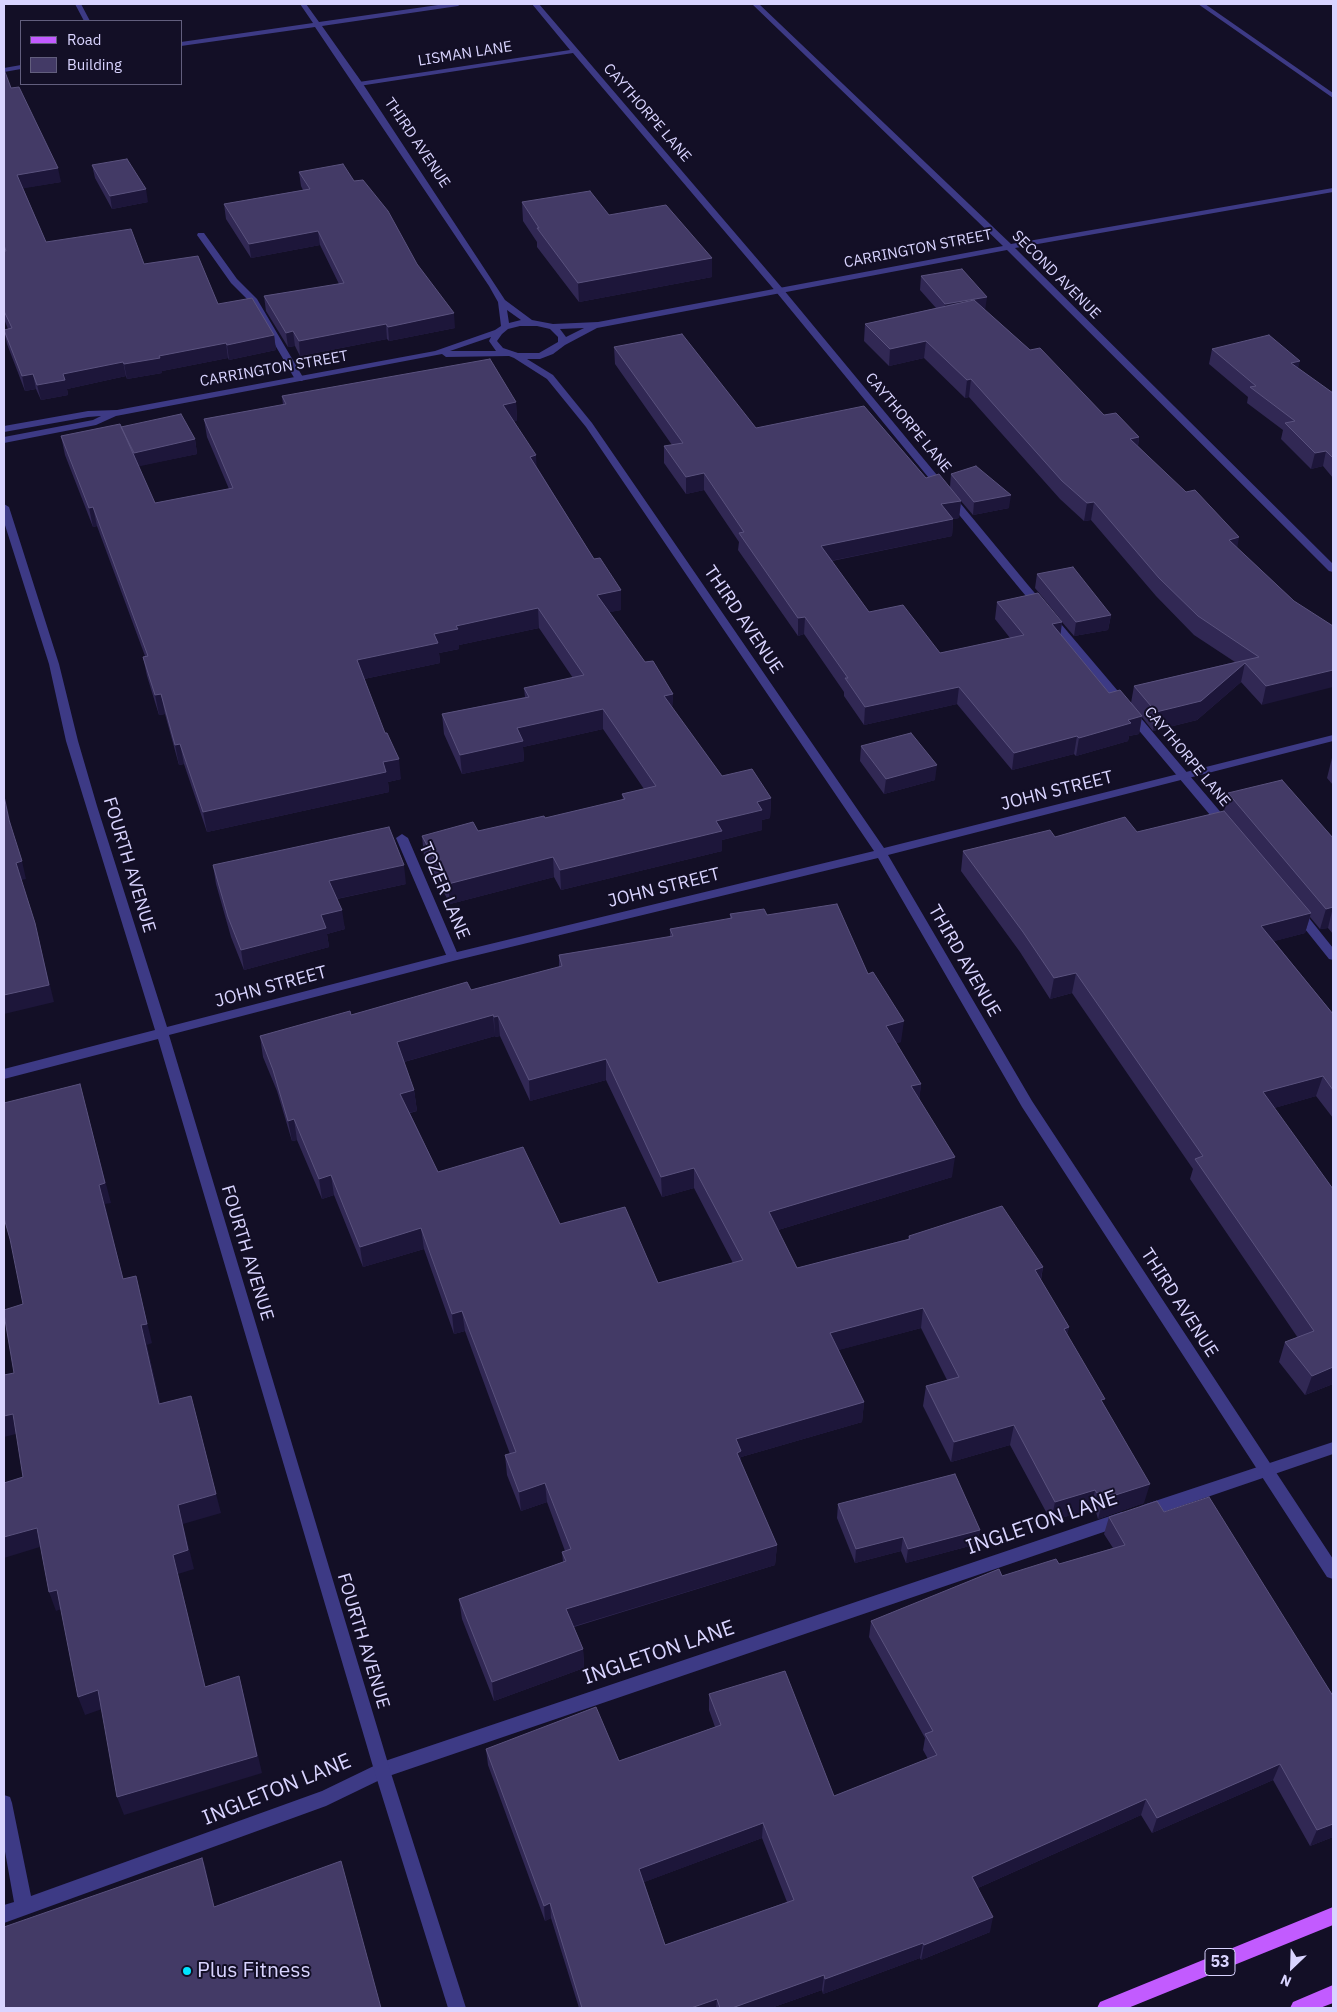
<!DOCTYPE html>
<html>
<head>
<meta charset="utf-8">
<style>
	body { margin:0 }
	#map { position:relative; width:1337px; height:2012px; overflow:hidden; background:#130f26; font-family:"IBM Plex Sans",sans-serif }
	canvas { display:block }
	.frame { position:absolute; inset:0; border:5px solid #d9d4ff; pointer-events:none }
	.legend { position:absolute; left:20px; top:20px; width:162px; height:65px; box-sizing:border-box; background:#130f26; border:1px solid #625e7d; margin:0; padding:6px 9px; list-style:none; font-size:15px; color:#d9d4ff }
	.legend li { display:flex; align-items:center; gap:10px; height:25px }
	.legend b { width:25px; border:1px solid #625e7d }
	.north { position:absolute; left:1267px; top:1942px; width:50px; height:50px; -webkit-text-stroke:4px #130f26; paint-order:stroke; rotate:204deg; font-size:14px; font-weight:700; line-height:20px; text-align:center; color:#d9d4ff }
	.north::after { content:''; display:block; margin:auto; width:18px; height:22px; background:#d9d4ff; clip-path:polygon(50% 0,100% 100%,50% 72%,0 100%) }
</style>
</head>
<body>
<div id="map">
<canvas width="1337" height="2012"></canvas>
<div class="frame"></div>
<ul class="legend">
<li><b style="height:6px;background:#c25bff"></b>Road</li>
<li><b style="height:14px;background:#433a66"></b>Building</li>
</ul>
<div class="north">N</div>
</div>
<script>
const ctx = document.querySelector('canvas').getContext('2d');
ctx.lineJoin = 'round';
const toPath = rows => new Path2D(rows.map(r => 'M' + r).join(''));
function paint(path, color) { ctx.fillStyle = color; ctx.fill(path, 'evenodd'); }
function trace(path, color, width, dash) { ctx.strokeStyle = color; ctx.lineWidth = width; ctx.lineCap = dash ? 'butt' : 'round'; ctx.setLineDash(dash || []); ctx.stroke(path); }
function label(font, color, halo, rows, align = 'center') {
  ctx.font = font + ' "IBM Plex Sans",sans-serif'; ctx.lineWidth = 4; ctx.setLineDash([]); ctx.textBaseline = 'middle'; ctx.strokeStyle = halo; ctx.fillStyle = color; for (const [text, x, y, turn = 0] of rows) {
    ctx.save(); ctx.translate(x, y); ctx.rotate((+turn || 0) * Math.PI / 180); ctx.textAlign = isNaN(turn) ? turn : align; if (halo) ctx.strokeText(text, 0, 0); ctx.fillText(text, 0, 0); ctx.restore();
  }
}
paint(toPath([
	[75,4,81,4,90,21,84,21,75,4],
	[532,4,539,4,783,289,1028,585,1229,822,1231,825,1229,828,1221,828,1020,589,777,293,573,53,359,86,355,84,359,82,570,50,532,4],
	[198,233,204,233,237,279,257,299,304,379,302,381,296,381,250,302,231,283,197,235,198,233],
	[402,834,408,838,459,957,457,960,449,960,447,957,396,838,402,834],
	[1297,907,1301,908,1333,948,1333,960,1329,959,1293,914,1291,911,1297,907],
	[1333,1442,1333,1454,1146,1518,1141,1516,1138,1511,1141,1506,1146,1504,1333,1442],
	[1122,1512,1127,1514,1130,1519,1127,1524,386,1777,326,1806,4,1923,4,1905,14,1902,4,1846,4,1795,10,1797,12,1803,31,1896,322,1791,382,1762,1122,1512]
]), '#3d3a85');
paint(toPath([
	[300,4,306,4,319,22,445,4,461,4,458,6,322,26,363,84,505,300,532,320,553,324,598,322,1003,246,752,4,759,4,1011,244,1333,188,1333,192,1015,248,1333,564,1333,572,1329,571,1007,250,597,328,565,345,553,354,540,359,527,359,553,375,592,423,884,848,1333,735,1333,741,888,855,1032,1101,1333,1559,1333,1579,1327,1577,1022,1107,878,858,453,961,169,1035,390,1770,466,2008,448,2008,374,1770,158,1039,4,1079,4,1069,155,1030,66,741,49,664,4,522,4,504,9,507,59,664,78,741,97,806,167,1027,453,953,874,851,586,427,547,379,514,358,509,356,446,357,442,354,116,416,96,425,4,443,4,437,93,420,101,416,88,417,4,432,4,426,88,411,117,410,435,351,495,330,501,326,498,302,489,286,315,27,181,46,181,42,313,23,300,4],
	[507,310,521,320,509,323,507,310],
	[520,326,537,326,550,329,558,337,558,342,539,353,518,353,503,348,497,341,502,334,508,329,520,326],
	[584,328,566,337,560,329,584,328],
	[491,337,489,341,496,351,450,351,491,337],
	[1198,4,1205,4,1333,93,1333,98,1198,4],
	[21,65,21,69,4,72,4,68,21,65]
]), '#3d3a85');
paint(toPath([
	[1333,1907,1333,1925,1128,2008,1097,2008,1100,2002,1333,1907],
	[1333,1985,1333,2003,1320,2008,1290,2008,1293,2002,1333,1985]
]), '#c25bff');
paint(toPath([
	[4,73,11,88,61,182,23,188,46,242,144,264,218,304,274,335,276,350,229,360,228,358,162,371,162,373,127,379,126,376,67,389,68,395,41,400,36,389,25,391,7,344,4,330,8,329,4,319],
	[92,165,148,202,112,209,95,178],
	[299,172,354,181,417,264,455,328,389,341,387,339,300,356,295,346,288,347,266,311,264,296,339,284,320,245,251,258,226,219,224,204,303,190,301,186],
	[522,202,609,215,712,258,712,277,579,302,537,247,537,242,523,221],
	[921,276,985,310,1030,350,1104,415,1139,437,1138,446,1237,548,1294,601,1262,705,1241,682,1197,720,1153,731,1142,717,1139,734,1129,736,1128,741,1076,756,1074,754,1012,770,957,704,864,725,844,696,844,692,804,634,798,636,738,550,739,542,704,490,686,494,664,463,664,446,672,445,615,364,614,347,756,428,926,478,950,487,951,474,1009,508,973,515,961,501,959,518,953,519,952,536,832,561,869,612,940,653,1010,638,995,619,997,602,1061,620,1035,588,1037,574,1111,615,1108,630,1074,636,1062,622,1060,634,1109,693,1131,703,1134,686,1235,662,1194,635,1156,596,1091,520,1084,521,1060,499,969,397,965,398,924,358,889,366,864,341,865,324,936,308,920,290],
	[1212,349,1298,368,1333,393,1333,478,1323,466,1311,469,1281,439,1283,430,1247,403,1248,397,1209,364],
	[282,396,516,402,517,421,514,421,537,467,594,559,621,590,621,610,609,612,645,662,673,694,672,708,722,776,771,798,770,818,762,820,762,830,722,840,722,851,561,890,554,877,450,904,424,856,422,836,478,831,545,818,623,800,622,794,644,789,603,729,523,747,524,761,462,774,444,734,442,714,525,697,524,688,573,678,539,628,459,645,459,649,439,653,440,663,364,679,401,779,388,782,389,792,207,832,184,764,179,765,165,714,159,715,147,676,143,657,145,656,97,526,93,527,65,455,61,436,121,427,195,439,197,454,138,466,155,503,229,489,207,437,204,419,283,405],
	[861,746,935,780,884,794,860,761],
	[1332,758,1333,758,1333,785,1327,778],
	[1228,793,1333,838,1333,934,1328,928,1320,929,1310,917,1305,933,1274,941,1333,1014,1333,1118,1316,1096,1274,1108,1333,1384,1305,1395,1279,1362,1285,1342,1298,1338,1190,1179,1193,1169,1072,993,1050,999,1020,952,961,871,963,851,1055,837,1137,832,1224,811],
	[213,865,406,884,337,899,345,929,327,934,329,947,244,970,231,937,216,884],
	[730,914,767,915,868,974,901,1042,896,1043,921,1084,919,1100,952,1177,778,1230,797,1268,908,1239,909,1236,1043,1267,1041,1280,1069,1327,1067,1334,1103,1405,1144,1503,1098,1519,1096,1512,1093,1513,1091,1509,1051,1521,1010,1445,951,1462,923,1406,926,1386,947,1380,921,1328,838,1350,864,1402,862,1422,741,1457,741,1463,777,1545,775,1565,574,1627,583,1649,584,1668,494,1701,462,1619,459,1599,563,1562,562,1552,565,1551,547,1502,521,1511,507,1475,505,1455,510,1454,465,1331,454,1334,424,1249,363,1267,334,1195,322,1199,297,1140,292,1141,277,1091,263,1057,260,1036,351,1015,471,990,559,967,559,955,670,937,670,929,730,919],
	[495,1036,495,1037,500,1036,530,1101,606,1080,662,1197,694,1188,733,1263,658,1283,560,1224,438,1172,410,1113,417,1111,414,1090,404,1062],
	[838,1504,980,1530,977,1544,906,1563,901,1551,855,1563,837,1518],
	[1109,1517,1333,1837,1310,1846,1273,1780,1152,1833,1141,1815,978,1888,990,1932,921,1960,920,1958,823,1994,822,1990,771,2008,579,2008,551,1918,545,1921,488,1765,486,1749,619,1761,715,1727,709,1710,709,1694,834,1796,928,1759,923,1750,925,1738,869,1637,871,1621,1002,1576,1059,1564,1113,1548,1104,1534],
	[762,1838,787,1902,665,1945,644,1882]
]), '#312854');
paint(toPath([
	[58,168,61,182,20,189,17,175],
	[146,189,148,202,112,209,110,196],
	[318,231,320,245,251,258,249,244],
	[712,258,712,277,579,302,578,283],
	[987,297,985,311,944,317,945,304],
	[454,313,455,328,389,341,388,327],
	[386,324,387,339,300,356,299,341],
	[293,331,295,346,288,347,286,333],
	[274,335,276,350,229,360,227,345],
	[926,341,924,358,889,366,890,349],
	[226,343,228,358,162,371,162,373,127,379,124,364,159,356],
	[1300,361,1296,376,1291,363],
	[123,362,126,376,67,389,68,395,41,400,37,385,63,374],
	[33,374,36,389,25,391,22,376],
	[971,379,969,397,965,398,967,380],
	[516,402,517,421,504,424,503,405],
	[1139,437,1136,455,1130,439],
	[195,439,197,454,136,467,134,453],
	[1326,451,1323,466,1311,469,1315,453],
	[536,455,537,474,530,457],
	[704,473,704,490,686,494,686,477],
	[1011,495,1009,508,973,515,974,502],
	[961,501,959,518,939,521,941,504],
	[1094,502,1091,520,1084,521,1087,503],
	[93,507,97,526,93,527,89,508],
	[953,519,952,536,820,563,821,546],
	[1239,537,1236,556,1229,540],
	[621,590,621,610,597,615,597,595],
	[538,608,539,628,459,645,459,649,439,653,440,663,359,680,357,660,456,626],
	[1111,615,1108,630,1074,636,1076,622],
	[805,617,804,634,798,636,798,618],
	[1062,622,1060,639,1052,624],
	[1245,663,1241,682,1197,720,1153,731,1156,712],
	[1333,670,1333,687,1262,705,1266,686],
	[959,687,957,704,864,725,865,707],
	[161,694,165,714,159,715,155,695],
	[673,694,672,714,664,696],
	[603,709,603,729,523,747,524,761,462,774,460,755,517,728],
	[1142,716,1139,734,1129,736,1128,741,1076,756,1079,738,1128,720],
	[1077,736,1074,754,1012,770,1014,753],
	[180,744,184,764,179,765,175,745],
	[399,759,401,779,388,782,389,792,207,832,203,812,383,762],
	[937,765,935,780,884,794,886,779],
	[4,793,14,838,9,820],
	[771,798,770,818,762,820,762,830,722,840,722,851,561,890,560,870,716,821,757,802],
	[553,857,554,877,450,904,448,884],
	[22,861,26,879,21,880,16,863],
	[404,865,406,884,331,900,329,881],
	[1333,907,1328,928,1320,929,1326,909],
	[342,910,345,929,327,934,329,947,244,970,241,950,321,915],
	[1311,913,1305,933,1256,946,1261,926],
	[35,923,54,1002,4,1014,4,995],
	[1076,973,1072,993,1050,999,1054,978],
	[493,1015,495,1036,400,1063,397,1042],
	[498,1016,500,1036,495,1037,494,1017],
	[904,1021,901,1042,884,1046,886,1026],
	[606,1059,606,1080,530,1101,529,1080],
	[1323,1076,1316,1096,1257,1113,1263,1092],
	[921,1084,919,1104,911,1086],
	[414,1090,417,1111,403,1114,400,1094],
	[85,1104,111,1203,105,1204,128,1299,99,1185],
	[294,1119,297,1140,292,1141,288,1121],
	[955,1157,952,1177,768,1233,769,1212],
	[694,1168,694,1188,662,1197,661,1177],
	[331,1175,334,1195,322,1199,319,1179],
	[421,1228,424,1249,363,1267,360,1247],
	[1043,1267,1039,1287,1035,1270],
	[136,1276,152,1343,147,1345,165,1423,159,1404,141,1325],
	[923,1308,921,1328,828,1353,830,1333],
	[462,1311,465,1331,454,1334,452,1314],
	[1069,1327,1064,1348,1064,1329],
	[1333,1367,1333,1384,1305,1395,1312,1376],
	[864,1402,862,1422,741,1457,741,1471,736,1473,736,1439],
	[13,1414,20,1433,4,1437,4,1416],
	[1014,1425,1010,1445,951,1462,954,1442],
	[545,1483,547,1502,521,1511,519,1492],
	[1150,1484,1144,1503,1098,1519,1103,1499],
	[1095,1490,1091,1509,1051,1521,1055,1502],
	[1097,1493,1101,1493,1096,1512,1093,1513],
	[216,1494,221,1513,183,1524,194,1569,178,1574,210,1705,205,1687,173,1555,178,1505],
	[37,1528,43,1546,4,1558,4,1537],
	[980,1530,977,1544,906,1563,908,1549],
	[903,1537,901,1551,855,1563,856,1549],
	[777,1545,775,1565,568,1628,566,1609],
	[57,1590,64,1608,56,1611,49,1592],
	[583,1649,584,1668,494,1701,492,1682],
	[239,1676,244,1695,262,1773,124,1815,117,1797],
	[98,1690,105,1708,85,1715,78,1697],
	[1280,1764,1273,1780,1152,1833,1157,1818],
	[1146,1799,1141,1815,969,1892,972,1877],
	[763,1823,762,1838,639,1884,639,1869],
	[1333,1824,1333,1837,1310,1846,1317,1830],
	[202,1858,205,1865,216,1914,214,1907],
	[550,1903,551,1918,545,1921,544,1906],
	[993,1917,990,1932,921,1960,924,1945],
	[923,1943,920,1958,823,1994,825,1979],
	[824,1975,822,1990,771,2008,732,2008],
	[717,1999,716,2008,691,2008]
]), '#1d163a');
const building = toPath([
	[5,72,11,88,19,87,58,168,17,175,46,242,131,229,144,264,198,256,218,304,252,298,274,335,227,345,226,343,159,356,160,358,124,364,123,362,63,374,65,380,37,385,33,374,22,376,4,330,12,328,4,311,4,251,6,251,4,245,4,73,5,72],
	[127,159,146,189,110,196,92,165,127,159],
	[343,164,354,181,363,180,388,211,417,264,454,313,388,327,386,324,299,341,293,331,286,333,264,296,344,283,318,231,249,244,224,204,310,189,299,172,343,164],
	[590,191,609,215,666,205,712,258,578,283,537,228,539,228,522,202,590,191],
	[962,269,987,297,945,304,921,276,962,269],
	[974,300,1030,350,1040,348,1104,415,1116,413,1139,437,1130,439,1186,492,1195,490,1239,537,1229,540,1294,601,1333,626,1333,670,1266,686,1245,663,1201,701,1156,712,1134,686,1259,657,1198,616,1159,578,1094,502,1087,503,1062,481,971,379,967,380,926,341,890,349,865,324,974,300],
	[682,334,756,428,864,406,926,478,939,474,961,501,941,504,953,519,821,546,869,612,903,605,940,653,1024,635,997,602,1038,593,1062,622,1052,624,1109,693,1120,690,1142,716,1128,720,1131,723,1079,738,1077,736,1014,753,959,687,865,707,845,678,848,678,805,617,798,618,739,533,744,532,704,473,686,477,664,446,683,443,614,347,682,334],
	[1269,335,1300,361,1291,363,1333,393,1333,458,1326,451,1315,453,1285,423,1295,421,1250,387,1256,386,1212,349,1269,335],
	[490,359,516,402,503,405,536,455,530,457,594,559,600,558,621,590,597,595,645,662,653,661,673,694,664,696,722,776,752,769,771,798,757,802,762,810,716,821,722,831,560,870,553,857,448,884,422,836,473,822,478,831,544,816,545,818,625,799,622,794,656,786,603,709,517,728,523,741,460,755,442,714,529,697,524,688,584,675,538,608,456,626,458,629,434,634,438,643,357,660,385,733,387,733,399,759,383,762,386,772,203,812,180,744,175,745,161,694,155,695,143,657,148,656,93,507,89,508,61,436,120,424,155,503,233,488,204,419,286,404,282,396,490,359],
	[181,414,195,439,134,453,121,427,181,414],
	[976,466,1011,495,974,502,951,474,976,466],
	[1073,567,1111,615,1076,622,1037,574,1073,567],
	[911,733,937,765,886,779,861,746,911,733],
	[1282,780,1333,838,1333,907,1326,909,1228,793,1282,780],
	[4,796,9,820,22,861,16,863,35,923,49,985,4,995,4,796],
	[1224,811,1311,913,1261,926,1333,1014,1333,1090,1323,1076,1263,1092,1333,1189,1333,1367,1312,1376,1285,1342,1314,1331,1195,1159,1203,1156,1076,973,1054,978,1023,932,963,851,1050,830,1055,837,1125,817,1137,832,1224,811],
	[389,827,404,865,329,881,342,910,321,915,326,928,241,950,228,917,213,865,389,827],
	[837,904,868,974,873,972,904,1021,886,1026,921,1084,911,1086,955,1157,769,1212,797,1268,910,1239,909,1236,1002,1206,1043,1267,1035,1270,1069,1327,1064,1329,1105,1399,1101,1400,1150,1484,1103,1499,1101,1493,1097,1493,1095,1490,1055,1502,1014,1425,954,1442,926,1386,959,1377,923,1308,830,1333,864,1402,736,1439,741,1451,737,1453,777,1545,566,1609,583,1649,492,1682,459,1599,566,1561,562,1552,571,1549,545,1483,519,1492,505,1455,516,1452,462,1311,452,1314,421,1228,360,1247,331,1175,319,1179,294,1119,288,1121,273,1070,260,1036,350,1011,351,1015,467,982,471,990,562,966,559,955,673,936,670,929,732,918,730,914,764,909,767,915,837,904],
	[493,1015,494,1017,498,1016,529,1080,606,1059,661,1177,694,1168,743,1260,658,1283,625,1207,560,1224,523,1147,438,1172,400,1094,414,1090,397,1042,493,1015],
	[80,1084,105,1183,99,1185,123,1279,136,1276,147,1324,141,1325,159,1404,191,1396,216,1494,178,1505,188,1550,173,1555,205,1687,239,1676,257,1756,117,1797,98,1690,78,1697,57,1590,49,1592,37,1528,4,1537,4,1483,23,1477,13,1414,4,1416,4,1375,14,1373,4,1314,4,1310,23,1304,10,1239,4,1218,4,1103,80,1084],
	[955,1474,980,1530,908,1549,903,1537,856,1549,838,1504,955,1474],
	[1209,1497,1333,1696,1333,1824,1317,1830,1280,1764,1157,1818,1146,1799,972,1877,993,1917,924,1945,923,1943,825,1979,824,1975,732,2008,720,2008,717,1999,691,2008,582,2008,550,1903,544,1906,486,1749,596,1707,619,1761,721,1725,709,1694,785,1671,834,1796,937,1755,925,1734,933,1731,871,1621,999,1569,1002,1576,1056,1559,1059,1564,1125,1545,1109,1517,1157,1501,1164,1512,1209,1497],
	[763,1823,794,1900,665,1945,639,1869,763,1823],
	[202,1858,214,1907,341,1861,381,2008,4,2008,4,1927,202,1858]
]);
paint(building, '#433a66');
trace(building, '#5a527e', 1);
for (const [x, y, r, color] of [
	[187,1971,5,"#00e5ff"]
]) { const dot = new Path2D(); dot.arc(x, y, r, 0, 2 * Math.PI); ctx.fillStyle = color; ctx.fill(dot); trace(dot, '#130f26', 2); }
label('15px', '#d9d4ff', '#130f26', [
	["LISMAN LANE",465,54,-9],
	["CAYTHORPE LANE",647,113,49],
	["THIRD AVENUE",417,143,56],
	["CARRINGTON STREET",918,249,-11],
	["SECOND AVENUE",1056,275,45],
	["CARRINGTON STREET",274,369,-10],
	["CAYTHORPE LANE",908,423,50],
	["CAYTHORPE LANE",1187,757,50]
]);
for (const [x, y, w] of [
	[1220,1962,30]
]) { const box = new Path2D(); box.roundRect(x - w / 2, y - 13.5, w, 27, 4); ctx.fillStyle = '#130f26'; ctx.fill(box); trace(box, '#d9d4ff', 1); }
label('bold 16px', '#d9d4ff', null, [
	["53",1220,1962]
]);
label('18px', '#d9d4ff', '#130f26', [
	["THIRD AVENUE",743,620,56],
	["JOHN STREET",1057,791,-14],
	["FOURTH AVENUE",129,865,73],
	["JOHN STREET",664,888,-14],
	["TOZER LANE",444,891,67],
	["THIRD AVENUE",964,961,60],
	["JOHN STREET",271,987,-15],
	["FOURTH AVENUE",247,1253,73],
	["THIRD AVENUE",1179,1303,57],
	["FOURTH AVENUE",363,1641,73]
]);
label('21px', '#d9d4ff', '#130f26', [
	["INGLETON LANE",1042,1523,-19],
	["INGLETON LANE",659,1653,-19],
	["INGLETON LANE",277,1790,-22]
]);
label('21px', '#d9d4ff', '#130f26', [
	["Plus Fitness",197,1971]
], 'left');
</script>
</body>
</html>
